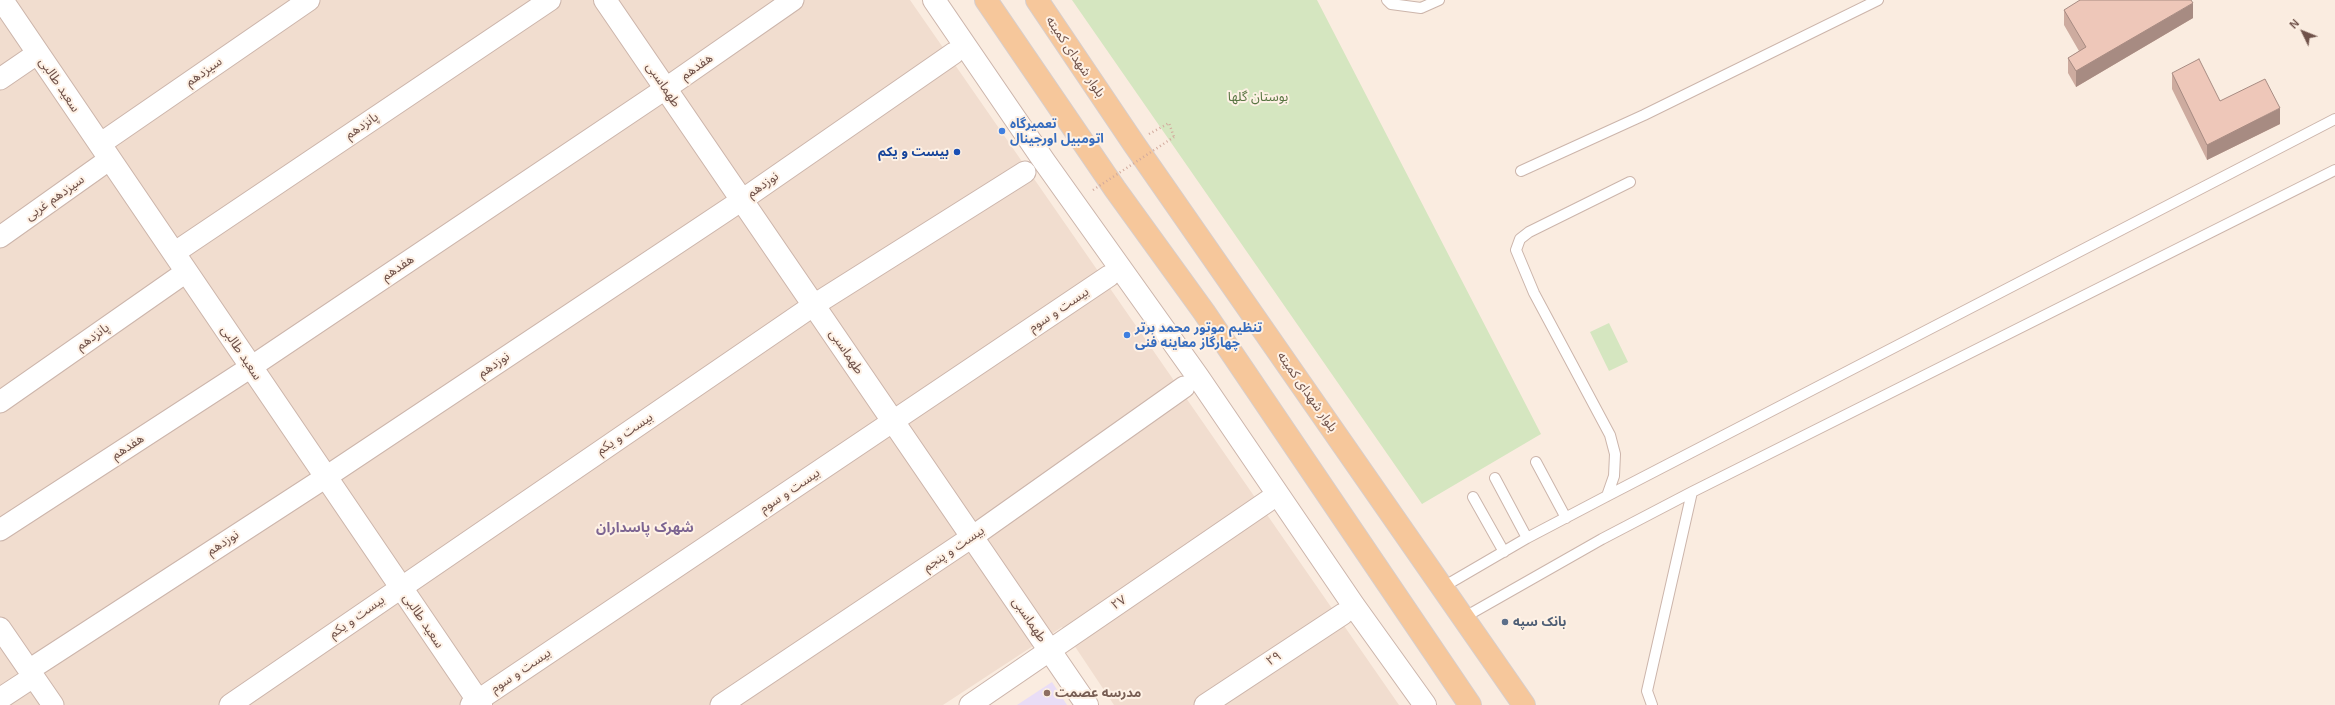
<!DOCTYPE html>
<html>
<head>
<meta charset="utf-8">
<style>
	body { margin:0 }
	#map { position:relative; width:2335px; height:705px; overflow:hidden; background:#faece0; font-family:Arial,sans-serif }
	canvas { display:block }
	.north { position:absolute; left:2283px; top:12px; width:40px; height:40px; -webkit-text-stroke:3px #fef1e5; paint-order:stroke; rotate:313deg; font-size:11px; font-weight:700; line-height:16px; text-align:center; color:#6f5149 }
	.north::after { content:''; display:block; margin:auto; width:14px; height:18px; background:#6f5149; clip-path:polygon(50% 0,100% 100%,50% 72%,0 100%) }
</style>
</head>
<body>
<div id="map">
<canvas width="2335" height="705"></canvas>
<div class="north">N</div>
</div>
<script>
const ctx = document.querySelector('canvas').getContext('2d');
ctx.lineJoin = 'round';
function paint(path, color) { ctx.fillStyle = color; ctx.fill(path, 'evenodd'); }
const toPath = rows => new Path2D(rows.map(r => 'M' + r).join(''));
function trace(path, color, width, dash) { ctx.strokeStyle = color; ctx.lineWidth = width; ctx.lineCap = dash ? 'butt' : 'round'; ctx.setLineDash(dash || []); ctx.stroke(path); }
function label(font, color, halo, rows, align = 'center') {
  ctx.font = font + ' Arial,"Noto Sans Arabic",sans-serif'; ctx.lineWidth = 4; ctx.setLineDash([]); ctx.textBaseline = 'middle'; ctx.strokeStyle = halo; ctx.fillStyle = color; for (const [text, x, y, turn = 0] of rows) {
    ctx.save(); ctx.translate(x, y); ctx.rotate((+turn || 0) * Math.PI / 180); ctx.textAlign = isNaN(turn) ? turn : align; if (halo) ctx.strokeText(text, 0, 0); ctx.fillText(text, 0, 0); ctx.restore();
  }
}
paint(toPath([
	[0,0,910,0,1399,705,1114,705,1062,627,943,705,0,705]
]), '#f1ddcf');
paint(toPath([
	[1052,682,1067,705,1017,705]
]), '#e9ddf6');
paint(toPath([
	[1072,0,1317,0,1541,434,1422,504],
	[1609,323,1628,362,1609,371,1590,332]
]), '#d5e6c0');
const service = toPath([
	[1387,0,1391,4,1421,8,1439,0],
	[1521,171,1644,115,1878,0],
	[1536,462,1566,518],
	[1495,478,1527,538],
	[1607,496,1614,476,1615,454,1610,435,1534,293,1516,250,1520,239,1529,232,1630,182],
	[1473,497,1504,552],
	[1443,587,1527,538,1607,496,2335,119],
	[1463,618,1602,539,1692,492,2335,170],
	[1652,705,1647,691,1692,492]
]);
const minor = toPath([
	[0,79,38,53],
	[100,144,309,0],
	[0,237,110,159],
	[174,253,550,0],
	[0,402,186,272],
	[0,530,251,367,665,89,793,0],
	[0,628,53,705],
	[29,670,326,477,742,200,954,53],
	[1,698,33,677],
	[230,705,814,305,1025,172],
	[471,705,1109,276],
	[721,705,972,537,1184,387],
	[970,705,1268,501],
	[1205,705,1343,614]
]);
const tertiary = toPath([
	[2,0,481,705],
	[605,0,1087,705],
	[934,0,1044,161,1198,377,1354,606,1425,705]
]);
const primary = toPath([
	[986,0,1115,189,1204,312,1470,705],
	[1037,0,1134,144,1524,705]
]);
trace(service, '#ccb5ab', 12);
trace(minor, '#ccb5ab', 23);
trace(tertiary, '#ccb5ab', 24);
trace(primary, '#d7cecc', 24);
trace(toPath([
	[1149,134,1169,123,1174,137]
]), '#d2aa9d', 2.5, [1, 3]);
trace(service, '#fff', 10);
trace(minor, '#fff', 21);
trace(tertiary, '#fff', 22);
trace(primary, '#f6c79b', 22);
trace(toPath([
	[1093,190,1174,137]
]), '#d2aa9d', 2.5, [1, 3]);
paint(toPath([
	[2064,10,2193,18,2076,87,2068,73,2068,58,2079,51,2064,25],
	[2172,73,2220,101,2280,124,2207,160,2172,89]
]), '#cdab9f');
paint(toPath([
	[2193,3,2193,18,2076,87,2076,71],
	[2280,108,2280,124,2207,160,2207,145]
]), '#a78b82');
const building = toPath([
	[2080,0,2191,0,2193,3,2076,71,2068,58,2086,47,2064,10,2080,0],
	[2199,59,2220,101,2265,79,2280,108,2207,145,2172,73,2199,59]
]);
paint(building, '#eec7b9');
trace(building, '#a78b82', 1);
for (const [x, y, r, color] of [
	[1002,131,4,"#3f7fe0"],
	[957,152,4,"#1a4fb4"],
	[1127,335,4,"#3f7fe0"],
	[1505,622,4,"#5c6f8a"],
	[1047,693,4,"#8d6e63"]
]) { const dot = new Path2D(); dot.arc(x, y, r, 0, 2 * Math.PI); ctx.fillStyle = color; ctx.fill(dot); trace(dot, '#fef1e5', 1.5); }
label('13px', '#6f5149', '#fef1e5', [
	["بلوار شهدای کمیته",1075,57,56],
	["هفدهم",697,67,-35],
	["سیزدهم",204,72,-35],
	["سعید طالبی",59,85,56],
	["طهماسبی",663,85,56],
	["پانزدهم",362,126,-34],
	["نوزدهم",763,185,-35],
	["سیزدهم غربی",55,198,-35],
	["هفدهم",398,268,-34],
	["بیست و سوم",1059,310,-34],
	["پانزدهم",93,337,-35],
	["طهماسبی",846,352,56],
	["سعید طالبی",241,353,56],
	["نوزدهم",494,365,-34],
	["بلوار شهدای کمیته",1307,392,55],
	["بیست و یکم",625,434,-34],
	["هفدهم",128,447,-33],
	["بیست و سوم",790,491,-34],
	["نوزدهم",223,543,-33],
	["بیست و پنجم",954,549,-34],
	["۲۷",1119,603,-34],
	["بیست و یکم",357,617,-35],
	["طهماسبی",1029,620,56],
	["سعید طالبی",423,621,56],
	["۲۹",1274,659,-34],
	["بیست و سوم",521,671,-34]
]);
label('13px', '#587542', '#fef1e5', [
	["بوستان گلها",1258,97]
]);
label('bold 13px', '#366cbe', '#fef1e5', [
	["تعمیرگاه",1010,124],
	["اتومبیل اورجینال",1010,139],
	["تنظیم موتور محمد برتر",1135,328],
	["چهارگاز معاینه فنی",1135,343]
], 'left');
label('bold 13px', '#164399', '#fef1e5', [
	["بیست و یکم",949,152]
], 'right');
label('bold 13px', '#4e5e75', '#fef1e5', [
	["بانک سپه",1513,622]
], 'left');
label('bold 13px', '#785e54', '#fef1e5', [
	["مدرسه عصمت",1055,693]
], 'left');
label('bold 14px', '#7d6592', '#fef1e5', [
	["شهرک پاسداران",645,528]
]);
</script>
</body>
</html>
